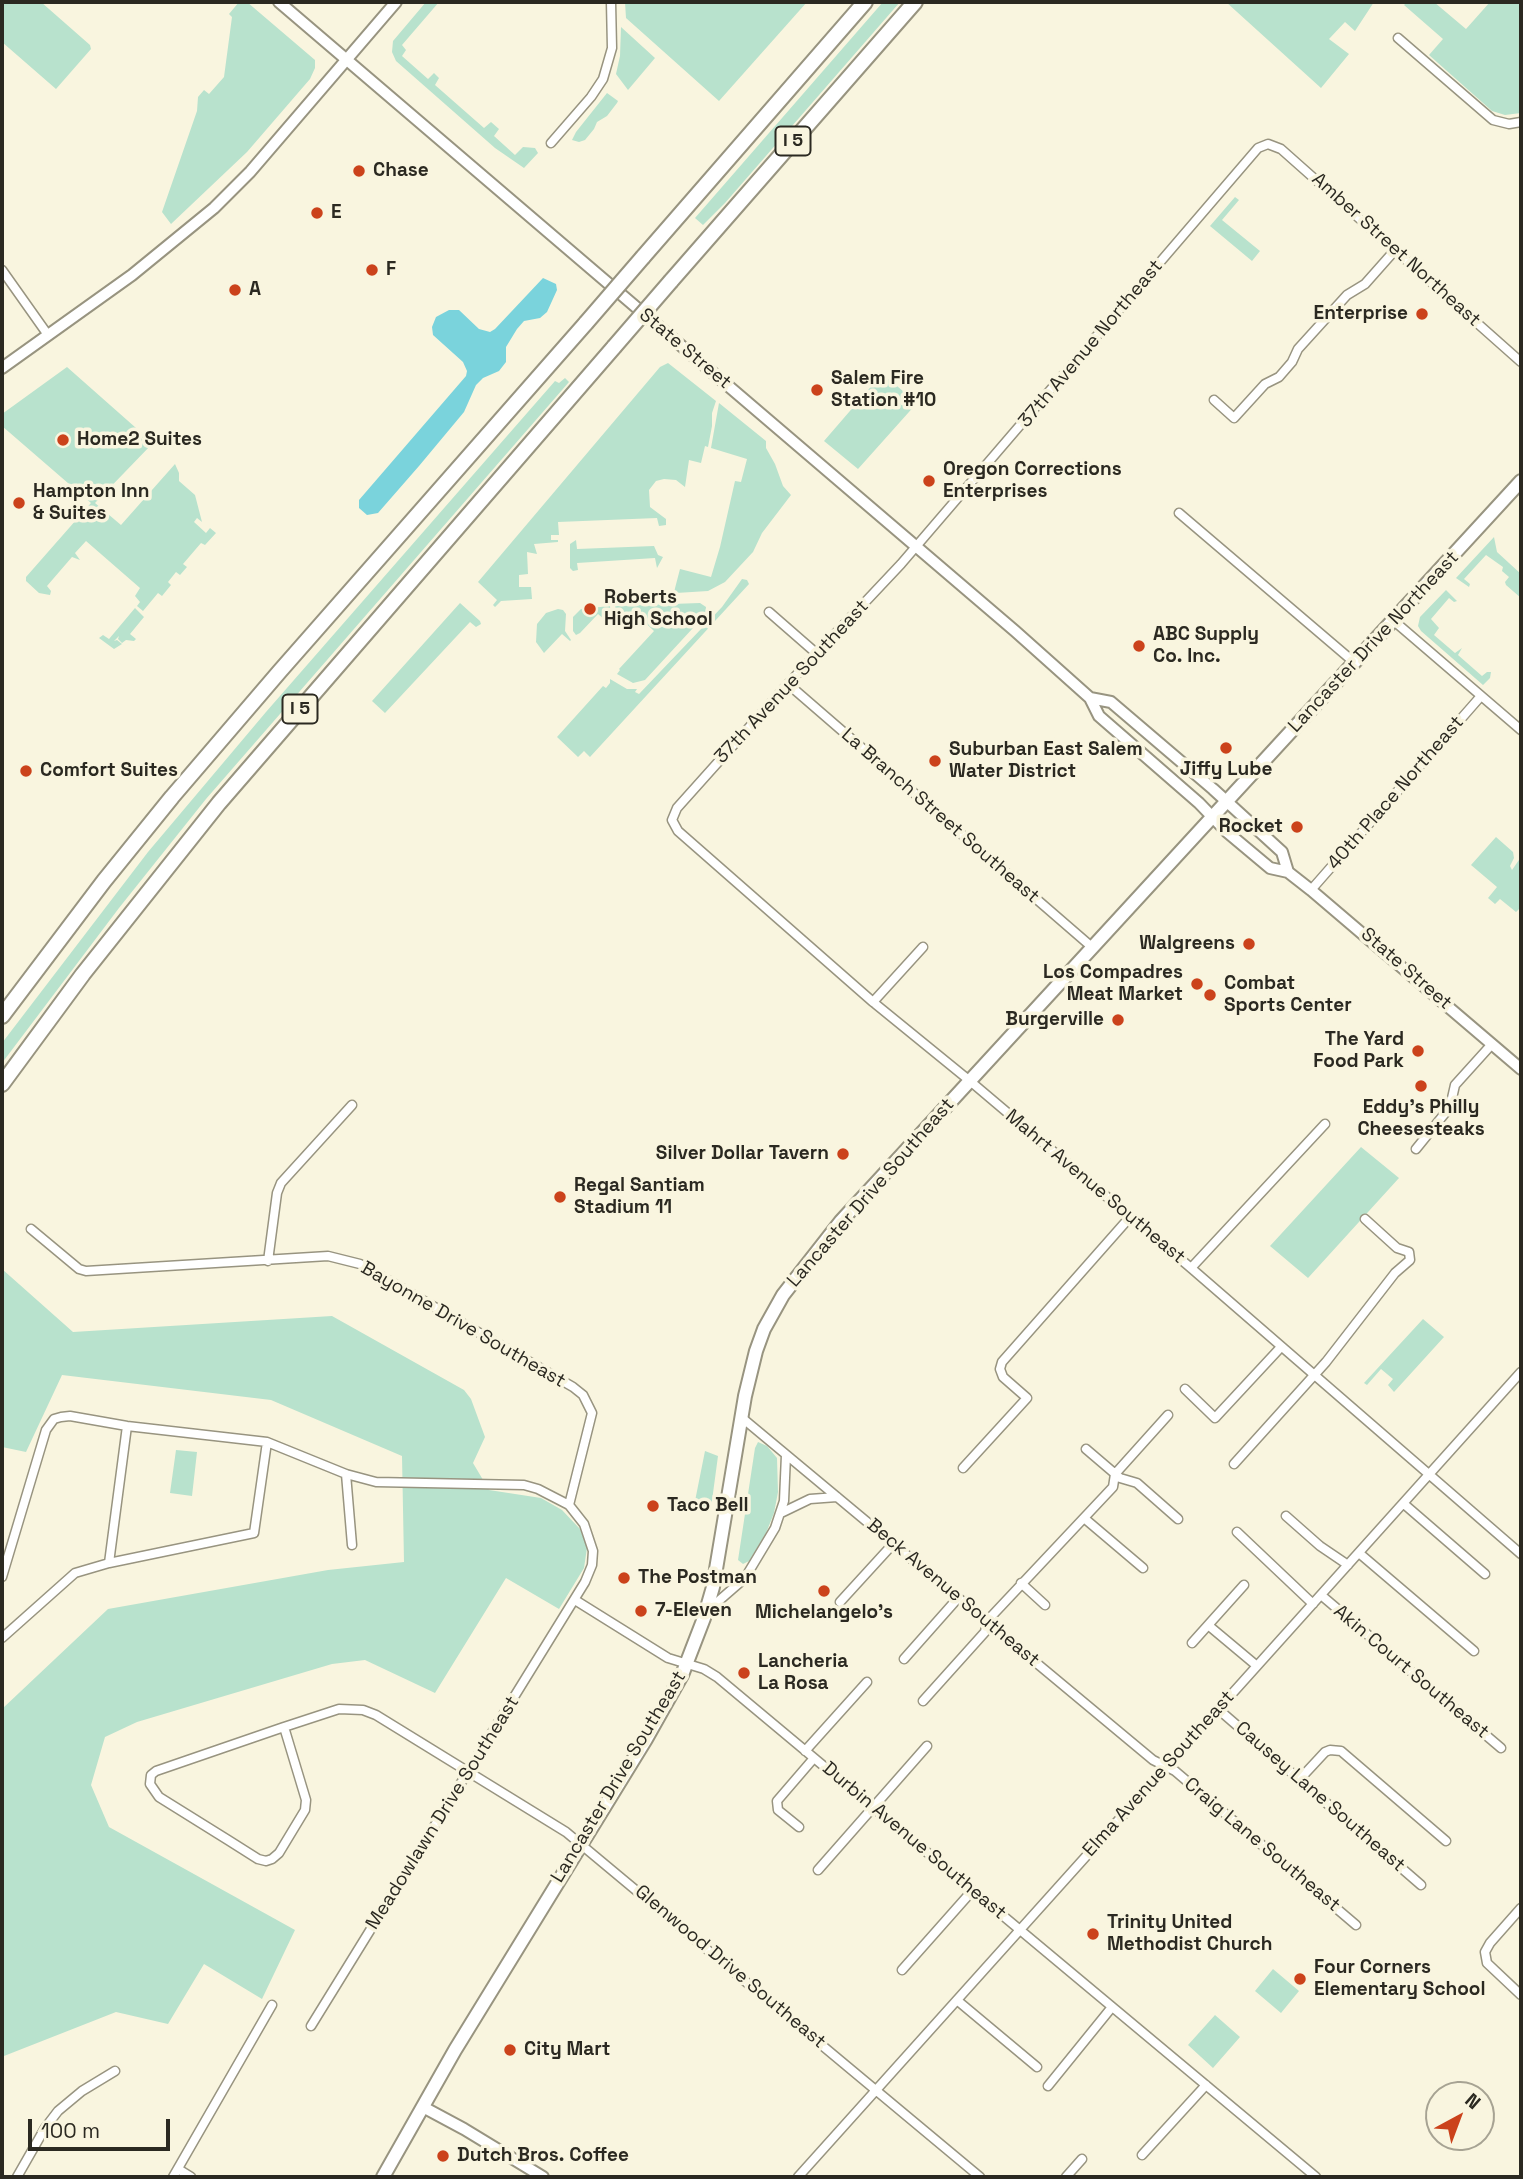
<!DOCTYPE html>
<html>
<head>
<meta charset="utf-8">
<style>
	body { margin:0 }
	#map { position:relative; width:1523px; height:2179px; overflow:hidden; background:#f9f5df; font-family:"Space Grotesk",sans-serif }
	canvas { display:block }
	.frame { position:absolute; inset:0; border:4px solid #2b2921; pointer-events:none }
	.north { position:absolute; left:1425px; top:2081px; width:70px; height:70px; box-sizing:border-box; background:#f9f5df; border:2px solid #a7a393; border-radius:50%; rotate:41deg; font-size:19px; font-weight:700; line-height:28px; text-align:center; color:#2b2921 }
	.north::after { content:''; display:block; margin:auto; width:24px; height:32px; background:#cb421b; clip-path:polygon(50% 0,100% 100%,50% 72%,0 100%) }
	.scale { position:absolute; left:28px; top:2119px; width:142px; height:32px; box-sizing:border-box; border:4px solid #2b2921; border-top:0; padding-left:9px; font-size:21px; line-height:24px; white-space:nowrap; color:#2b2921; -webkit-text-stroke:5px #f9f5df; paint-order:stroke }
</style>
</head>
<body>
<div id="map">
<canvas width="1523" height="2179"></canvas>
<div class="frame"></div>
<div class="north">N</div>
<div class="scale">100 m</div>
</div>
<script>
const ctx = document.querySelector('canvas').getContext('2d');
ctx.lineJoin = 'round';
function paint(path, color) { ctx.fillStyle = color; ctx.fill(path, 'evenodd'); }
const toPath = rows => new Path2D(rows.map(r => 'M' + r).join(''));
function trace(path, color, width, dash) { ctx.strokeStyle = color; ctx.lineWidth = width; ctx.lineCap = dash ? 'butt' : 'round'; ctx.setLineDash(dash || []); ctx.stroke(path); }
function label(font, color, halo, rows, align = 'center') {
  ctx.font = font + ' "Space Grotesk",sans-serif'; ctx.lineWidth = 7; ctx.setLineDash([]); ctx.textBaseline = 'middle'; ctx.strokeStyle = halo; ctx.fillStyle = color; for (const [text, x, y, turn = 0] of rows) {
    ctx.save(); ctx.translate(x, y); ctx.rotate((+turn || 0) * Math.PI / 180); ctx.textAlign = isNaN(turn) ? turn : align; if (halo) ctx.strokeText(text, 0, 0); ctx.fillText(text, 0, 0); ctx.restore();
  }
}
paint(toPath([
	[2,2,41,2,90,45,91,49,56,89,2,42],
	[239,2,247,2,315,60,315,68,310,79,247,152,171,224,162,212,197,111,198,97,204,90,209,94,224,77,232,17,229,14],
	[426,2,439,2,402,45,406,50,402,56,428,79,434,73,439,78,435,85,484,128,491,122,499,129,494,136,515,155,523,147,535,148,538,153,524,168,495,148,396,61,392,52,393,41],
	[625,2,807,2,719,101,626,18],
	[883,2,900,2,725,203,703,225,695,218],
	[1226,2,1374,2,1355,31,1345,22,1329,39,1349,54,1321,88],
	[1407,2,1434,2,1466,29,1490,2,1521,3,1521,113,1505,115,1492,111,1429,55,1443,39,1404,5],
	[621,27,655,58,628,90,616,74,620,56],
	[607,93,618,101,617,103,607,116,597,122,594,129,585,140,579,142,572,140,576,132],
	[1235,197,1239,200,1222,220,1260,251,1252,261,1210,226],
	[668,363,716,401,712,413,712,426,708,447,705,446,701,463,689,460,685,487,676,480,664,479,656,481,649,490,650,507,666,519,666,525,659,526,657,518,558,522,559,535,551,535,551,540,558,540,558,542,534,544,537,554,527,552,528,574,519,575,519,587,531,587,532,599,501,601,495,607,493,605,497,600,478,582,660,367],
	[67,367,153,443,95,503,121,525,175,464,179,473,179,481,195,495,202,522,197,518,194,522,206,533,210,528,216,533,205,545,201,543,183,564,187,567,180,575,176,572,168,582,171,585,162,596,158,593,143,611,137,606,140,602,135,596,140,588,86,541,75,553,80,560,72,557,47,586,51,591,50,595,39,593,26,581,26,577,91,503,2,426,2,414],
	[881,375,884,375,917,403,858,469,824,441],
	[565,378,569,382,206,799,119,908,2,1063,2,1043,148,852,266,712,555,381,559,383],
	[719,403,766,441,766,448,775,464,783,486,791,495,762,533,753,552,725,582,708,591,676,593,674,592,680,569,711,577,720,547,735,481,741,482,747,459,711,448],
	[1494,537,1497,552,1521,574,1521,598,1506,585,1505,582,1509,577,1502,571,1503,567,1486,555,1464,579,1470,584,1469,587,1456,578],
	[576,540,577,549,654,546,658,555,663,557,657,568,655,558,577,563,578,570,573,571,570,568,570,544],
	[742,579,747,580,749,584,590,757,584,751,578,757,557,737,603,686,606,688,610,683,610,679,627,689,637,689,635,692,639,694,722,607],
	[1446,590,1457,601,1454,602,1449,598,1431,619,1439,628,1434,635,1455,653,1462,648,1458,655,1482,676,1487,672,1491,672,1490,678,1483,685,1421,631,1418,626,1420,617],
	[460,603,480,621,481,624,476,627,470,622,385,713,372,701],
	[700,603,706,607,705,615,645,680,633,683,617,674,620,670,619,669,654,631,635,613,629,619,616,620,615,606],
	[610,606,611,620,605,620,598,614,580,633,576,635,573,631,573,617,581,609],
	[135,608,144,617,130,634,136,639,134,641,126,640,122,643,118,639,119,636,114,641,117,640,122,644,114,649,99,638,103,635,109,639],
	[558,609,563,610,566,614,565,631,571,640,570,641,562,634,544,653,536,642,537,624,546,613],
	[1496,837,1513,852,1514,858,1510,866,1512,870,1521,857,1521,907,1516,912,1500,899,1495,904,1488,898,1497,887,1471,865],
	[1361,1147,1399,1178,1308,1278,1270,1246],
	[2,1269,73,1332,332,1316,464,1390,471,1399,485,1437,473,1463,489,1490,541,1498,562,1510,580,1529,587,1548,584,1568,559,1609,506,1578,435,1693,365,1660,332,1664,137,1722,105,1737,91,1785,109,1827,295,1930,262,1999,204,1964,168,2024,116,2012,4,2056,2,2060,2,1709,108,1609,328,1570,404,1562,402,1456,271,1400,62,1375,26,1452,2,1447],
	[1423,1319,1444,1337,1394,1392,1388,1385,1393,1379,1381,1369,1367,1385,1364,1383],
	[758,1442,767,1446,777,1458,778,1492,774,1513,766,1533,749,1561,743,1564,738,1560,755,1448],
	[176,1450,197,1452,192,1496,170,1493],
	[705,1451,718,1456,711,1508,699,1505,695,1501],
	[1273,1969,1299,1991,1281,2013,1255,1991],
	[1215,2015,1240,2037,1213,2068,1188,2045]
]), '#b8e2cd');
paint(toPath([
	[543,278,556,284,557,290,547,312,540,318,524,321,517,329,506,347,506,362,499,371,483,378,476,385,464,412,419,466,378,513,367,515,359,508,359,500,466,376,467,371,463,362,433,335,432,327,436,317,449,310,459,310,479,329,490,332,495,329]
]), '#7ad3dc');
const street = toPath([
	[1398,38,1493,120,1509,124,1521,122],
	[551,143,591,97,603,79,612,48,611,2],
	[2,270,48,335],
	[1521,362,1281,149,1268,144,1258,148,901,564,788,684,677,808,672,820,678,831,873,1002,970,1081,1191,1268,1521,1554],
	[1214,400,1234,418,1265,384,1279,377,1292,362,1298,349,1347,295,1365,284,1396,249],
	[1179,513,1355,663],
	[769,612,816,653],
	[1394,621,1521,730],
	[788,684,1093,948],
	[1311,890,1481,696],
	[873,1002,923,947],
	[1416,1149,1450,1107,1455,1085,1492,1044],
	[31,1229,79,1269,86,1271,328,1256,360,1264,573,1387,583,1395,592,1413,569,1505],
	[268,1261,277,1193,281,1183,352,1105],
	[1191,1268,1325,1124],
	[1185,1389,1215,1418,1281,1347],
	[741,1417,1153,1760,1175,1771,1356,1925],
	[1086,1449,1120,1478,1137,1483,1178,1519],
	[1234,1464,1326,1362,1395,1273,1410,1260,1409,1252,1397,1248,1365,1219],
	[963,1468,1027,1398,1003,1377,1000,1369,1002,1362,1130,1217],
	[346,1474,352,1545],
	[1404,1504,1485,1574],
	[781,1513,810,1499,837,1497],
	[1286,1516,1320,1546,1348,1565],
	[1084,1518,1143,1568],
	[1237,1532,1313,1604],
	[1359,1553,1474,1651],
	[109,1563,127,1426],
	[2,1577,46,1430,54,1419,61,1417,70,1416,127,1426,267,1442,346,1474,376,1482,524,1485,538,1489,569,1505,584,1524,593,1551,592,1565,585,1582,311,2026],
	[1021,1583,1045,1605],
	[1321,1595,1501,1748],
	[575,1600,668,1658,704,1669,717,1677,1316,2177],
	[840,1602,893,1544],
	[707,1611,745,1578,775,1528,784,1501,786,1455],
	[1208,1625,1257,1666],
	[2,1638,75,1573,109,1563,254,1533,267,1442],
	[1192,1643,1244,1585],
	[904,1659,958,1598],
	[923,1701,985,1632,987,1621,1113,1487,1115,1474,1168,1415],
	[1218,1709,1421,1885],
	[284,1727,339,1709,363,1710,376,1715,566,1832,980,2177],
	[284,1727,306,1800,305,1810,279,1853,272,1859,266,1861,258,1859,228,1840,159,1797,150,1784,151,1775,156,1771,284,1727],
	[805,1751,867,1682],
	[1299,1780,1325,1752,1330,1750,1341,1751,1446,1841],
	[799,1827,778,1810,777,1801,814,1758],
	[818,1870,927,1746],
	[1521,1908,1490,1943,1485,1952,1487,1963,1521,1995],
	[902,1970,972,1891],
	[958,2001,1037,2067],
	[1048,2086,1112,2007],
	[1142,2155,1206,2085],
	[178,2169,191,2177],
	[17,2177,45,2128,58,2111,82,2091,115,2071],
	[173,2177,272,2005],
	[798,2177,1521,1372],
	[1066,2177,1082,2159]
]);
const secondary = toPath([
	[279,2,1015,631,1090,698,1099,716,1199,803,1227,832,1270,868,1288,872,1311,890,1521,1069],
	[2,368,132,275,214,208,250,172,396,2],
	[1090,698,1111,702,1213,789,1282,852,1288,872],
	[423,2107,464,2129,543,2177]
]);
const primary = toPath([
	[383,2177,455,2050,646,1739,682,1675,704,1618,713,1587,745,1396,756,1351,764,1329,783,1295,841,1221,1521,481]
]);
const highway = toPath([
	[643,257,865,2],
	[671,281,915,2],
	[2,1016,104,881,172,797,280,671,586,323],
	[2,1084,83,974,219,803,614,347]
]);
trace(street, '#989480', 11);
trace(secondary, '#989480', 14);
trace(primary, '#989480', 16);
trace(highway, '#989480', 18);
trace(street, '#fff', 8);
trace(secondary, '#fff', 10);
trace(primary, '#fff', 12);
trace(highway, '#fff', 14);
const highwayBridge = toPath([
	[586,323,643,257],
	[614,347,671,281]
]);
trace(highwayBridge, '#989480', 18, []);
trace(highwayBridge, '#fff', 14);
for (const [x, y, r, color] of [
	[359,171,7,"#cb421b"],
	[317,213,7,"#cb421b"],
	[372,270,7,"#cb421b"],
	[235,290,7,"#cb421b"],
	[1422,314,7,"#cb421b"],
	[817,390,7,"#cb421b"],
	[63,440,7,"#cb421b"],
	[929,481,7,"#cb421b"],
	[19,503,7,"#cb421b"],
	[590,609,7,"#cb421b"],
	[1139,646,7,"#cb421b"],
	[1226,748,7,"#cb421b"],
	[935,761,7,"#cb421b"],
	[26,771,7,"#cb421b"],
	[1297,827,7,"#cb421b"],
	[1249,944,7,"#cb421b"],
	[1197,984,7,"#cb421b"],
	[1210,995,7,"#cb421b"],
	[1118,1020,7,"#cb421b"],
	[1418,1051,7,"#cb421b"],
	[1421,1086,7,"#cb421b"],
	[843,1154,7,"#cb421b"],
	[560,1197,7,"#cb421b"],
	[653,1506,7,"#cb421b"],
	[624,1578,7,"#cb421b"],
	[824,1591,7,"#cb421b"],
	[641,1611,7,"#cb421b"],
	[744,1673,7,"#cb421b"],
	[1093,1934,7,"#cb421b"],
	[1300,1979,7,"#cb421b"],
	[510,2050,7,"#cb421b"],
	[443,2156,7,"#cb421b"]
]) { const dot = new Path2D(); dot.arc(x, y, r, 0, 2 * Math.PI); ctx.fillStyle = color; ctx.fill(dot); trace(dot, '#f9f5df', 2.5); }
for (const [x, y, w] of [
	[793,141,35],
	[300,709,35]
]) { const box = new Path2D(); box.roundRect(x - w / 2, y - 14.5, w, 29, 5); ctx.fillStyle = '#f9f5df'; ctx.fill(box); trace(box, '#2b2921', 2); }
label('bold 18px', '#2b2921', null, [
	["I 5",793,141],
	["I 5",300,709]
]);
label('bold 19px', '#2b2921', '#f9f5df', [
	["Chase",373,171],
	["E",331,213],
	["F",386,270],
	["A",249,290],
	["Enterprise",1408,314,"right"],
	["Salem Fire",831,379],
	["Station #10",831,401],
	["Home2 Suites",77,440],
	["Oregon Corrections",943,470],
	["Enterprises",943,492],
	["Hampton Inn",33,492],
	["& Suites",33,514],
	["Roberts",604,598],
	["High School",604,620],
	["ABC Supply",1153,635],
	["Co. Inc.",1153,657],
	["Suburban East Salem",949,750],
	["Water District",949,772],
	["Jiffy Lube",1226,770,"center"],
	["Comfort Suites",40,771],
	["Rocket",1283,827,"right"],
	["Walgreens",1235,944,"right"],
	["Los Compadres",1183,973,"right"],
	["Meat Market",1183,995,"right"],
	["Combat",1224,984],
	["Sports Center",1224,1006],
	["Burgerville",1104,1020,"right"],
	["The Yard",1404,1040,"right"],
	["Food Park",1404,1062,"right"],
	["Eddy's Philly",1421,1108,"center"],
	["Cheesesteaks",1421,1130,"center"],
	["Silver Dollar Tavern",829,1154,"right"],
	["Regal Santiam",574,1186],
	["Stadium 11",574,1208],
	["Taco Bell",667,1506],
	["The Postman",638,1578],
	["7-Eleven",655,1611],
	["Michelangelo's",824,1613,"center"],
	["Lancheria",758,1662],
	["La Rosa",758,1684],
	["Trinity United",1107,1923],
	["Methodist Church",1107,1945],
	["Four Corners",1314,1968],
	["Elementary School",1314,1990],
	["City Mart",524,2050],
	["Dutch Bros. Coffee",457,2156]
], 'left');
label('19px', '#2b2921', '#f9f5df', [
	["Amber Street Northeast",1396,250,42],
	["37th Avenue Northeast",1091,344,-50],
	["State Street",685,349,40],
	["Lancaster Drive Northeast",1374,642,-47],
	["37th Avenue Southeast",792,682,-47],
	["40th Place Northeast",1396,793,-49],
	["La Branch Street Southeast",940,816,41],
	["State Street",1406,969,41],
	["Mahrt Avenue Southeast",1095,1187,40],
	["Lancaster Drive Southeast",871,1193,-49],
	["Bayonne Drive Southeast",463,1325,30],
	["Beck Avenue Southeast",953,1593,40],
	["Akin Court Southeast",1411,1672,40],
	["Elma Avenue Southeast",1159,1774,-48],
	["Lancaster Drive Southeast",619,1777,-59],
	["Causey Lane Southeast",1320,1797,41],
	["Meadowlawn Drive Southeast",443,1813,-58],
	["Durbin Avenue Southeast",914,1841,40],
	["Craig Lane Southeast",1262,1845,40],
	["Glenwood Drive Southeast",730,1967,40]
]);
</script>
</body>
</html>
